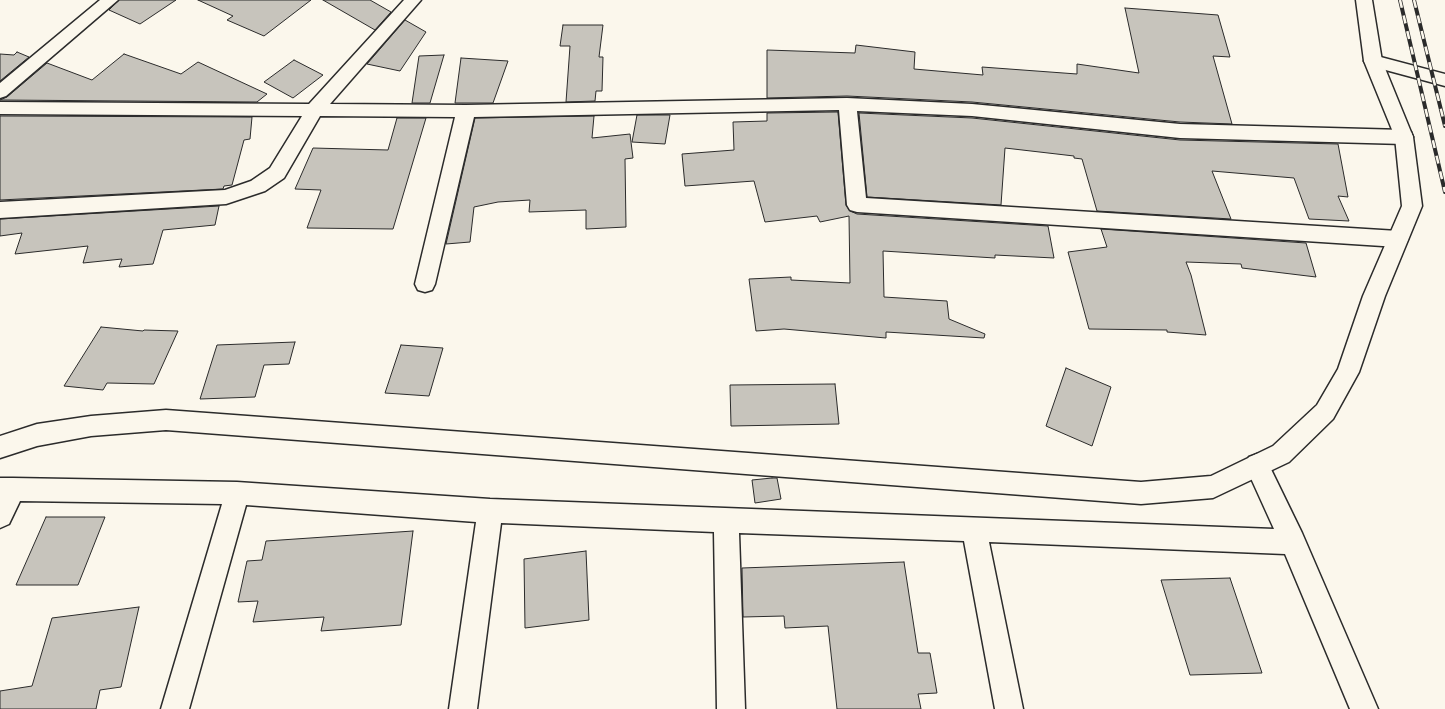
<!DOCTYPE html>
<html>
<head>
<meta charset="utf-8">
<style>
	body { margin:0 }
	canvas { display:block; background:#fbf7ec }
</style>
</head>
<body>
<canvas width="1445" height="709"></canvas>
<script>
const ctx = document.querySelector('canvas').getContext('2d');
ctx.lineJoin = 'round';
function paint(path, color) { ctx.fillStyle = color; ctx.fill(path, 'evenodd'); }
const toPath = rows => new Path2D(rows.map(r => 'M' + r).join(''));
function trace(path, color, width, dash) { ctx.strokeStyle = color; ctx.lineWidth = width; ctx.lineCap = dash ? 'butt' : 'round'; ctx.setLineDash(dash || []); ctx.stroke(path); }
const building = toPath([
	[119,0,176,0,140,24,109,10,119,0],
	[198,0,311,0,264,36,227,20,233,16,198,0],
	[323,0,370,0,391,12,375,30,323,0],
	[1125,8,1218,15,1230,57,1213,56,1232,124,1180,122,972,102,847,96,767,98,767,50,855,53,856,45,915,52,914,69,983,75,982,67,1077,74,1077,64,1139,73,1125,8],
	[405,20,426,32,400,71,367,64,405,20],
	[563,25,603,25,599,57,603,57,602,91,596,91,595,101,566,102,570,46,560,46,563,25],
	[17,52,29,57,0,81,0,54,14,55,17,52],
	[124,54,181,74,198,62,267,94,257,102,0,100,7,97,47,63,92,80,124,54],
	[444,55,430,103,412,103,419,56,444,55],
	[461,58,508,61,493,103,455,103,461,58],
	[294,60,323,75,293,98,264,82,294,60],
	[838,112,846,205,850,211,857,214,1048,226,1054,258,995,255,995,258,883,251,884,297,947,301,949,319,985,334,984,338,886,332,886,338,784,329,756,331,749,279,791,277,791,280,850,283,849,216,820,222,817,216,765,222,754,181,685,186,682,154,734,150,733,122,767,121,767,113,838,112],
	[859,113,972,118,1180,140,1338,144,1348,197,1338,196,1349,221,1309,219,1294,178,1212,171,1231,219,1097,211,1082,159,1074,158,1074,156,1005,148,1001,205,867,197,859,113],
	[637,115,670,115,665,144,632,142,637,115],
	[0,116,252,117,250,139,244,140,232,185,224,186,223,189,0,200,0,116],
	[594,116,592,138,630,134,633,158,625,159,626,227,586,229,586,210,529,212,530,200,498,202,474,207,470,242,446,244,475,118,594,116],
	[397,118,426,118,393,229,307,228,321,190,295,189,313,148,388,150,397,118],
	[219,206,215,225,163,230,153,264,119,267,122,259,83,263,88,246,15,254,22,233,0,236,0,219,219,206],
	[1101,229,1306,243,1316,277,1242,268,1241,264,1186,262,1191,275,1206,335,1167,332,1167,330,1089,329,1068,252,1107,247,1101,229],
	[101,327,143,331,144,330,178,331,154,384,107,383,103,390,64,386,101,327],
	[295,342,289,364,264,365,255,397,200,399,217,345,295,342],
	[401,345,443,348,429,396,385,393,401,345],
	[1066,368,1111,387,1092,446,1046,426,1066,368],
	[835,384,839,424,731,426,730,385,835,384],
	[772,478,777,478,781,499,755,503,752,480,772,478],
	[46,517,105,517,78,585,16,585,46,517],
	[413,531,401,625,321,631,324,617,253,622,258,601,238,602,247,561,262,560,266,541,413,531],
	[586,551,589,620,525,628,524,559,586,551],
	[904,562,918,653,930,653,937,693,918,694,921,709,837,709,828,626,785,628,784,616,743,617,742,568,904,562],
	[1230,578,1262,673,1190,675,1161,580,1230,578],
	[139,607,121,687,100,690,96,709,0,709,0,691,32,686,52,618,139,607]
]);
paint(building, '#c7c4bc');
trace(building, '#2b2b2b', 1);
const street = toPath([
	[100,0,118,0,6,96,0,98,0,83,100,0],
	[404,0,421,0,330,104,466,105,847,98,972,104,1180,124,1404,130,1411,132,1413,137,1411,142,1404,144,1180,138,972,116,857,111,866,198,1398,231,1405,233,1408,239,1405,245,1398,247,857,212,850,210,847,205,839,110,474,117,435,284,432,290,425,292,418,290,415,284,455,117,320,116,284,178,265,191,226,204,0,218,0,202,225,190,251,181,270,168,302,116,0,114,0,102,309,104,404,0],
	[1373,55,1445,74,1445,86,1367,65,1364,61,1367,57,1373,55],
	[1257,454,1265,457,1302,533,1378,709,1350,709,1285,554,989,542,1023,709,995,709,964,541,739,533,745,709,717,709,714,532,501,523,477,709,449,709,476,522,246,505,189,709,161,709,222,504,20,501,9,524,0,528,0,478,13,478,237,482,490,499,1274,529,1245,465,1249,457,1257,454]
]);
const secondary = toPath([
	[1356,0,1372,0,1382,61,1413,137,1422,206,1385,296,1359,372,1333,419,1289,462,1213,498,1141,504,166,430,91,436,37,446,0,458,0,436,37,424,91,416,166,410,1141,482,1211,476,1273,446,1317,405,1338,369,1363,296,1402,206,1395,137,1364,61,1356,0]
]);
trace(street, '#2b2b2b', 3);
trace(secondary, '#2b2b2b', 3);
paint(street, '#fbf7ec');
paint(secondary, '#fbf7ec');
const rail = toPath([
	[1400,0,1445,192],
	[1414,0,1445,126]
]);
trace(rail, '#2b2b2b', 4);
trace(rail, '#fbf7ec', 2.5, [8]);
</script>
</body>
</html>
